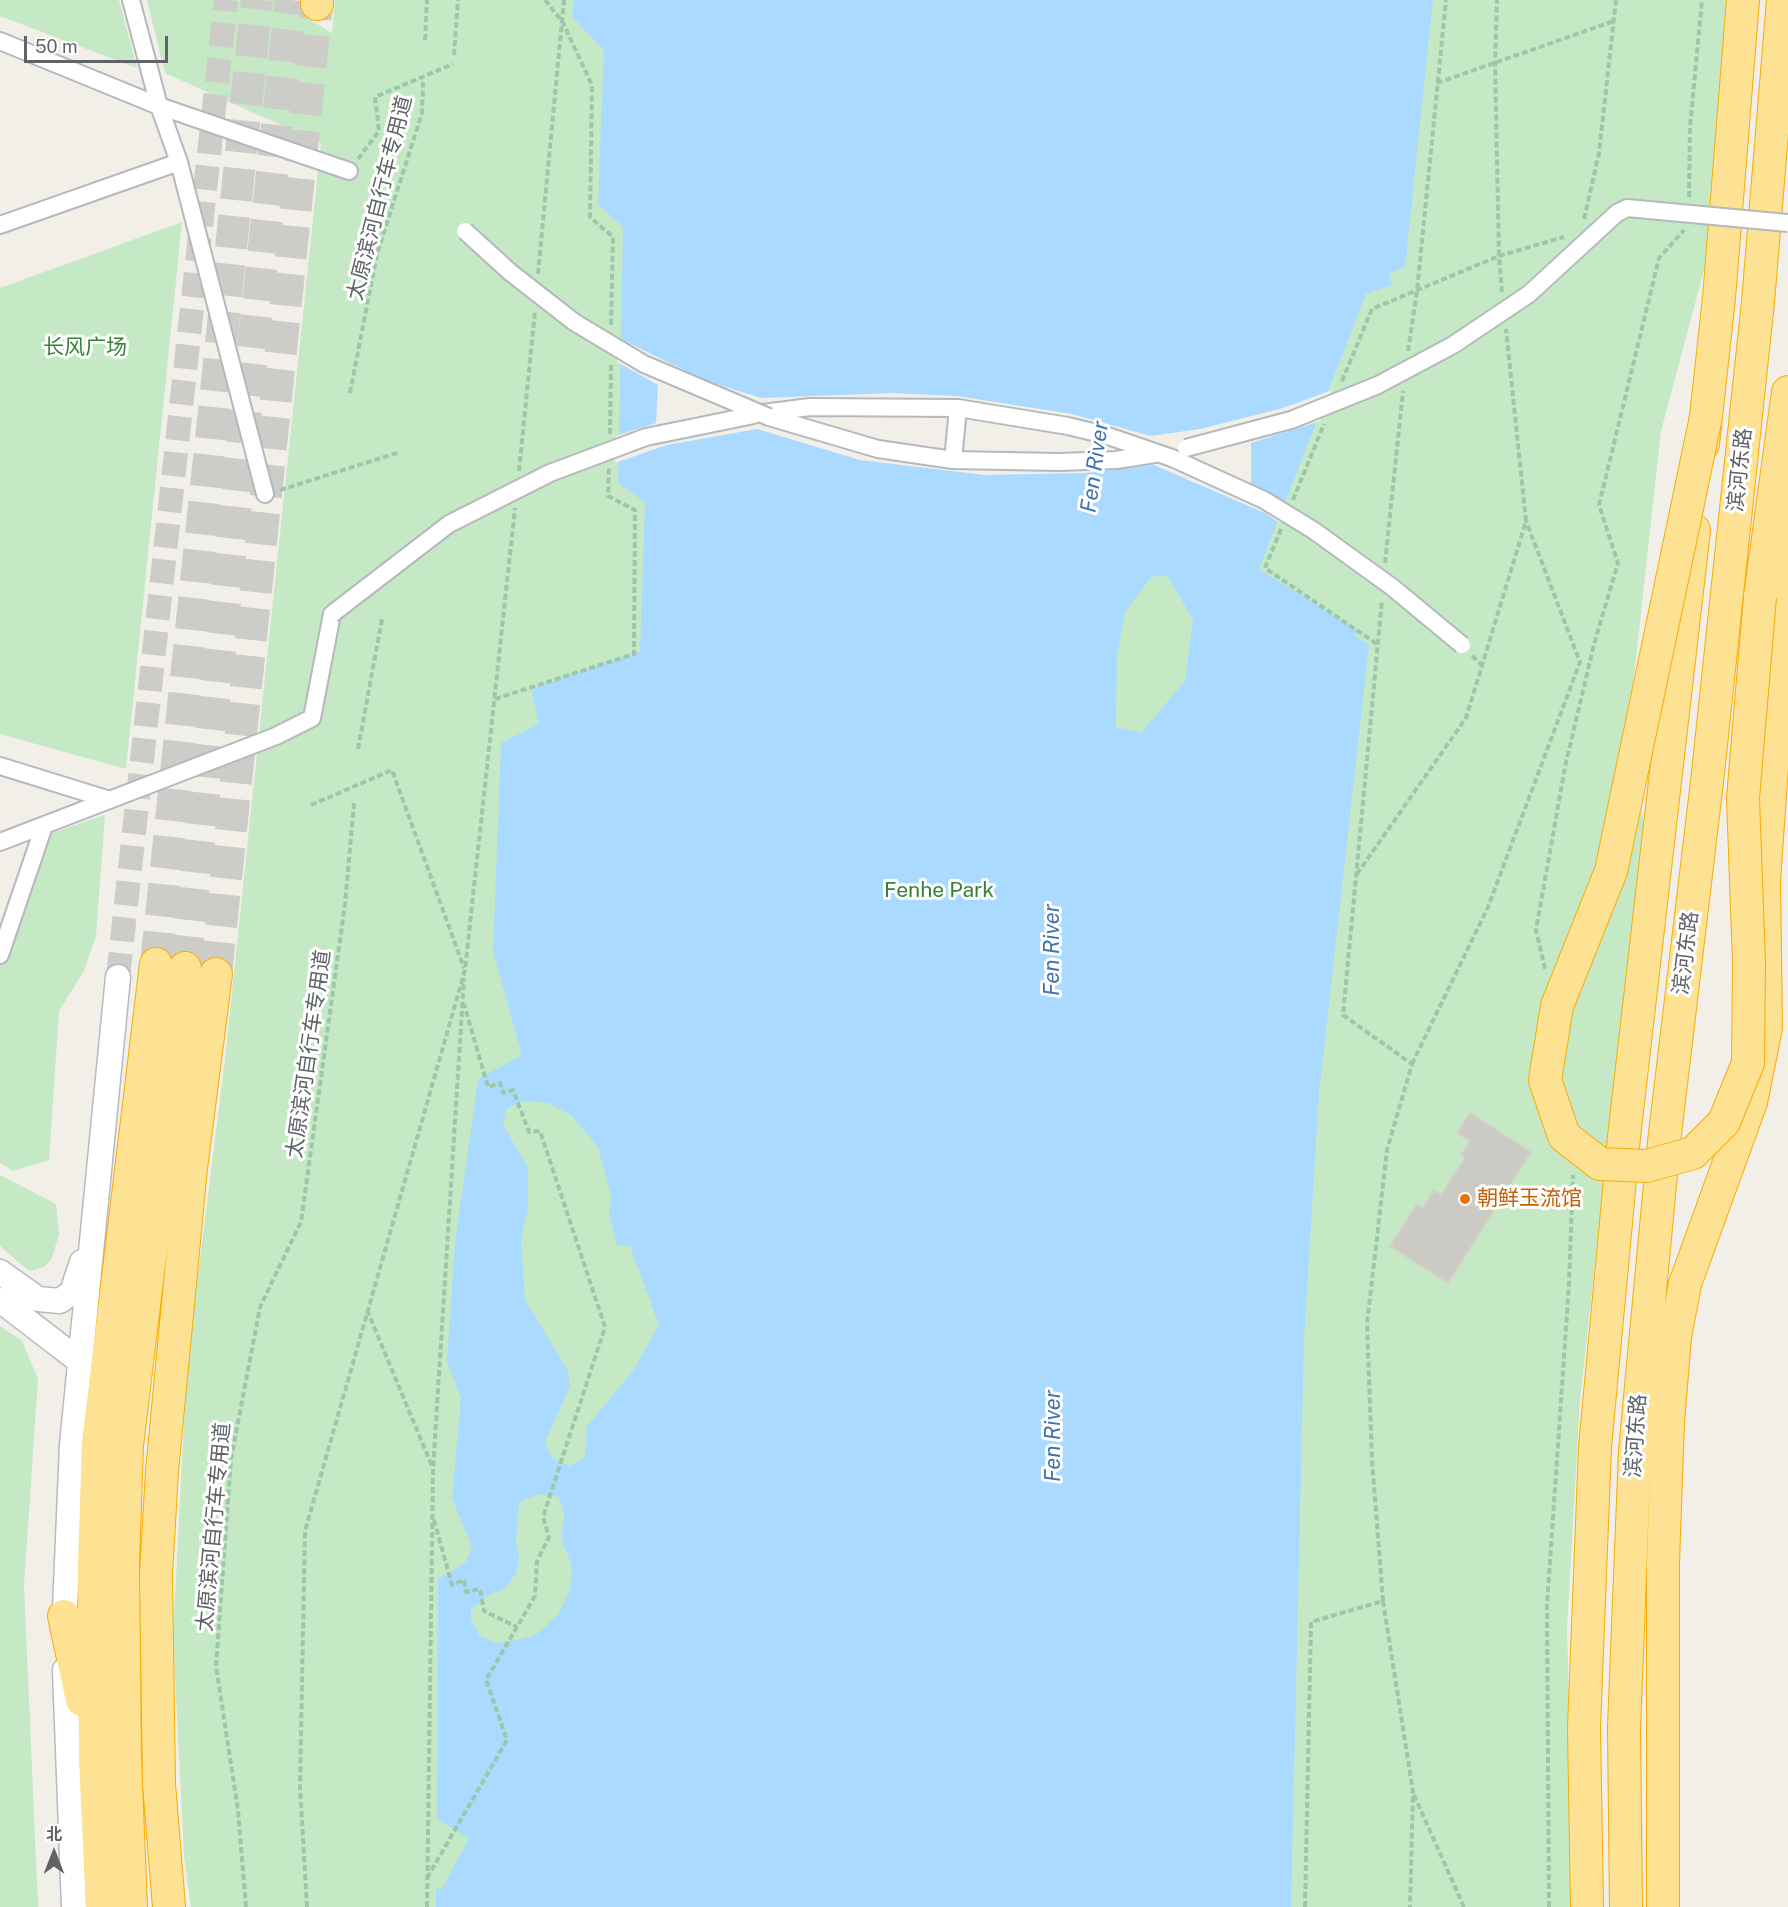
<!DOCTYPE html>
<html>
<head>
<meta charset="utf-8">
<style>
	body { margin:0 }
	#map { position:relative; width:1788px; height:1907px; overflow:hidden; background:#f1efe8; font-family:"Public Sans","Noto Sans SC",sans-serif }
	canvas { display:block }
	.north { position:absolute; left:24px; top:1823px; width:60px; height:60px; -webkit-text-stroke:4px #fff; paint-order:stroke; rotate:0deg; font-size:16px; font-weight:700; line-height:24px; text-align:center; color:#5f6368 }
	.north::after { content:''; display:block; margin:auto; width:21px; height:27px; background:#5f6368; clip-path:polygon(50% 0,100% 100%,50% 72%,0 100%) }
	.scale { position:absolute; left:24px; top:36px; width:144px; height:27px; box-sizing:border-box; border:3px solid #5f6368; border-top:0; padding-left:8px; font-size:18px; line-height:21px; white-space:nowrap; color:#5f6368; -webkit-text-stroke:4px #fff; paint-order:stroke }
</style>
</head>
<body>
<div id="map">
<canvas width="1788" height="1907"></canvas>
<div class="north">北</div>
<div class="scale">50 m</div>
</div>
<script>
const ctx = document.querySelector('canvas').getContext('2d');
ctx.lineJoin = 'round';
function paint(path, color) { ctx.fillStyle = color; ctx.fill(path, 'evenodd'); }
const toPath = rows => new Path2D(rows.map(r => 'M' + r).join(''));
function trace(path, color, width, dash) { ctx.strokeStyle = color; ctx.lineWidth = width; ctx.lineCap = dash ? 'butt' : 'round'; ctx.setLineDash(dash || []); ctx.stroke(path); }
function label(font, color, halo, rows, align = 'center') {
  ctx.font = font + ' "Public Sans","Noto Sans SC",sans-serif'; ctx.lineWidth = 6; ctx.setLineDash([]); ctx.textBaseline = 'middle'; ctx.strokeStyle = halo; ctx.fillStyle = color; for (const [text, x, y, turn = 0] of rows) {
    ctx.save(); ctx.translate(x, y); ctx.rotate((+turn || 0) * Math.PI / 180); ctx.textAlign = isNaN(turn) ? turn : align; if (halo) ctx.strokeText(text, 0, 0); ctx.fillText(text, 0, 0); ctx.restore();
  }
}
paint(toPath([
	[0,0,119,0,137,68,0,16],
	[147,0,277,0,332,33,335,0,1726,0,1708,255,1661,431,1624,768,1644,820,1580,1400,1567,1628,1574,1907,191,1907,184,1856,173,1637,187,1362,224,1068,321,143,165,73],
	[182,222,126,769,0,734,0,288],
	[105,815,96,936,84,971,59,1011,49,1160,13,1171,0,1163,0,965,49,834],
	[0,1175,56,1204,59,1234,52,1258,44,1267,29,1271,0,1246],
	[0,1326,22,1341,38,1379,24,1585,38,1907,0,1907]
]), '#c5e8c5');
paint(toPath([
	[574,0,1433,0,1405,267,1389,274,1392,285,1366,294,1259,569,1357,630,1354,636,1369,645,1319,1093,1304,1339,1291,1907,436,1907,436,1889,442,1889,469,1838,437,1819,438,1579,466,1562,472,1547,452,1498,461,1398,447,1361,455,1242,478,1079,522,1055,493,951,501,743,539,724,531,689,640,651,645,502,618,483,623,227,598,204,604,51,572,16],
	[1167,575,1193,619,1185,681,1141,733,1116,727,1117,657,1125,612,1151,577],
	[524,1101,549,1103,571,1115,598,1147,611,1196,609,1214,617,1246,630,1246,659,1325,633,1371,587,1426,585,1457,570,1466,552,1458,545,1442,570,1386,568,1371,525,1300,521,1239,528,1207,528,1168,503,1125,507,1108],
	[540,1494,559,1497,564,1514,561,1539,572,1565,570,1590,558,1615,537,1634,521,1639,496,1643,479,1635,471,1620,471,1609,489,1595,504,1589,515,1575,519,1559,516,1539,519,1502]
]), '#aadaff');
paint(toPath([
	[617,337,704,380,761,398,893,393,957,396,1072,414,1151,436,1200,429,1283,408,1332,390,1320,421,1251,443,1251,484,1288,504,1280,523,1265,513,1154,465,1086,473,985,475,860,460,757,429,667,445,615,463,616,436,656,423,658,385,617,362]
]), '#f1efe8');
const building = toPath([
	[1470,1113,1531,1152,1448,1283,1390,1246,1417,1204,1423,1208,1434,1190,1441,1195,1465,1158,1461,1155,1470,1141,1457,1133,1470,1113]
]);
paint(building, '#cccac5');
trace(building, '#d6d1c6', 1.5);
trace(toPath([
	[118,977,226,0]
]), '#ccccc8', 24, [24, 12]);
trace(toPath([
	[156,964,257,0],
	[185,968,291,0],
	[216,974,317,4]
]), '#ccccc8', 32, [32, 16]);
const street = toPath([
	[131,0,159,106,179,162,265,494],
	[0,41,159,106,349,171],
	[0,225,179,162],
	[755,414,810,407,958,408,1068,426,1105,435,1172,458],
	[769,417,878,449,953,460,1059,462,1116,460,1155,454],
	[953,460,958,408],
	[0,766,110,800],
	[0,842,276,736,312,718,332,614],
	[0,955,44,826]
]);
const secondary = toPath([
	[0,1272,38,1299,60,1301,72,1292,82,1262],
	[0,1300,82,1363],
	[64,1632,72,1445,118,977],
	[65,1670,74,1907]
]);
const highway = toPath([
	[317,4,317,0],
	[1703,444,1719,298,1743,0],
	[1760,597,1788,392],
	[64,1616,82,1700],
	[102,1907,95,1759,94,1563,98,1443,156,964],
	[131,1907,125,1758,123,1563,127,1445,185,968],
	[169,1907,159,1784,156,1574,162,1471,191,1168,216,974],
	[1587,1907,1584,1728,1595,1447,1624,1137,1694,530],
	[1626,1907,1624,1728,1635,1450,1664,1142,1707,782,1758,302,1783,0],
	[1663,1907,1663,1562,1668,1422,1675,1337,1685,1284,1751,1102,1766,1028,1764,881,1786,564,1775,491]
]);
trace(street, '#b5b8bc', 20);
trace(secondary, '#b6babf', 27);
trace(highway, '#f9ab00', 34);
trace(toPath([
	[545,0,562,21,592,85,590,217,613,237,611,326],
	[425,40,427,0],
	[454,55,458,0],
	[1437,83,1614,21],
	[358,159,379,131,375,97,453,64],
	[1689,197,1690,127,1702,0],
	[1584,219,1599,153,1616,0],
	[538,274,564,0],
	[1502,292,1499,256,1564,237],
	[1408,351,1417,291,1446,0],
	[1342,381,1372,309,1499,256,1495,63,1497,0],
	[350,393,377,254,422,113,423,82],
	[610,434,611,363],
	[519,471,535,311],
	[280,490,400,452],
	[1293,500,1324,424],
	[1281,529,1265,568,1377,644],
	[1385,563,1403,391],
	[1472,656,1483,666],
	[495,699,634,654,635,510,608,496,609,468],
	[358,749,382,619],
	[311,805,392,770,464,968],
	[1357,874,1466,718,1526,521,1506,329],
	[1545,969,1536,930,1565,767,1594,644,1618,563,1599,505,1659,258,1684,230],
	[1412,1064,1488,907,1580,662,1526,521],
	[367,1310,432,1466],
	[434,1520,452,1585,464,1580,466,1592,480,1589,484,1611,517,1627],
	[1383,1601,1413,1792,1410,1907],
	[1414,1795,1464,1907],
	[427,1878,507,1740,486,1680,535,1596,537,1561,549,1537,543,1517,605,1327,540,1131,529,1132,513,1090,503,1093,500,1083,488,1087,464,1004],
	[246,1907,238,1810,216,1666,231,1459,260,1307,301,1222,345,904,354,803],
	[307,1907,300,1786,305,1531,465,970,515,508],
	[427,1907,433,1470,464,978],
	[1305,1907,1311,1622,1383,1601,1372,1460,1367,1324,1387,1150,1412,1064,1343,1015,1382,600],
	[1549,1907,1547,1605,1569,1284,1573,1175]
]), '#9cc7a9', 4, [6, 3]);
trace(street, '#fff', 16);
trace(secondary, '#fff', 24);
trace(highway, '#fde293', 32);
const streetBridge = toPath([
	[465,231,510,272,574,322,644,364,769,417],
	[1186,448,1291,420,1378,385,1453,345,1529,294,1617,213,1627,208,1788,223],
	[1172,458,1264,500,1313,530,1392,587,1462,645],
	[332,614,449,524,550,473,646,437,754,415]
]);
const highwayBridge = toPath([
	[1706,417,1611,871,1557,1006,1545,1080,1564,1136,1600,1164,1647,1166,1693,1153,1724,1122,1748,1063,1749,963,1743,798,1760,597]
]);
trace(streetBridge, '#b5b8bc', 20, []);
trace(highwayBridge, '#f9ab00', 34, []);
trace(streetBridge, '#fff', 16);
trace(highwayBridge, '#fde293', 32);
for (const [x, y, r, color] of [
	[1465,1199,6,"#e8710a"]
]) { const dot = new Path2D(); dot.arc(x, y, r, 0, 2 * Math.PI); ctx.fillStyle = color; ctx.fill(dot); trace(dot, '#fff', 2); }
label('21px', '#5f6368', '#fff', [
	["太原滨河自行车专用道",380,198,-76],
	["滨河东路",1740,470,-84],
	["滨河东路",1686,953,-83],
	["太原滨河自行车专用道",309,1054,-82],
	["滨河东路",1636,1436,-86],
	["太原滨河自行车专用道",214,1527,-85]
]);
label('21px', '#348238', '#fff', [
	["长风广场",85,348],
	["Fenhe Park",939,891]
]);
label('21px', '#c56008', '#fff', [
	["朝鲜玉流馆",1477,1199]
], 'left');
label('italic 22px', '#4174aa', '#fff', [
	["Fen River",1095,467,-82],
	["Fen River",1052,950,-90],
	["Fen River",1053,1436,-90]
]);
</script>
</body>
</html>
